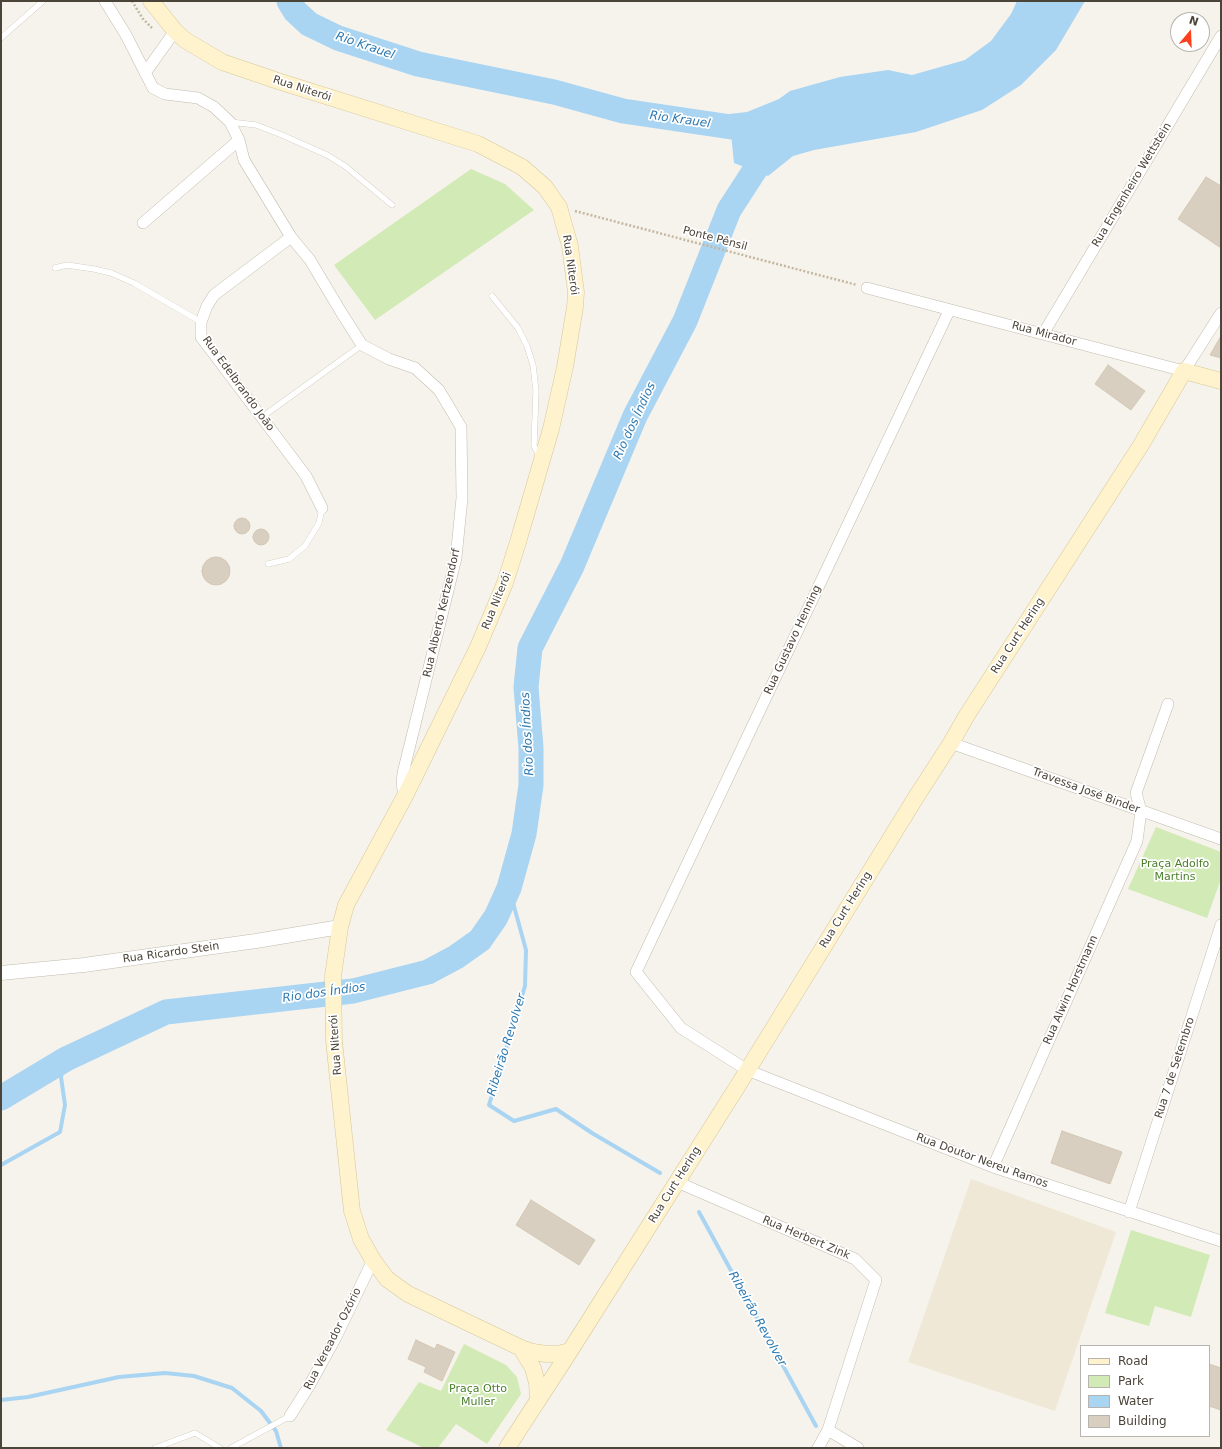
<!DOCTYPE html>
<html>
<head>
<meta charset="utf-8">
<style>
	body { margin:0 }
	#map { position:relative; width:1222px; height:1449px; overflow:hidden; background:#f6f3ec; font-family:"DejaVu Sans",sans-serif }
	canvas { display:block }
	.frame { position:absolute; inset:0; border:2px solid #4b4439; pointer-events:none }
	.legend { position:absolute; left:1080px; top:1345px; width:130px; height:92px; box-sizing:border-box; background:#fff; border:1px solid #b7b4b0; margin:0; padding:5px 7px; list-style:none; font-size:12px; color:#4b4439 }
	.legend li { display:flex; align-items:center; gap:8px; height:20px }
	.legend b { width:20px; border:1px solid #b7b4b0 }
	.north { position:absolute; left:1170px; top:12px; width:40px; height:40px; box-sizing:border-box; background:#fff; border:1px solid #b7b4b0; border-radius:50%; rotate:19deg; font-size:11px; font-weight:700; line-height:16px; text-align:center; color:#4b4439 }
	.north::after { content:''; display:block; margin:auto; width:14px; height:18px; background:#fc3f1d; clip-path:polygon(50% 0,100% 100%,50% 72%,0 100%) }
</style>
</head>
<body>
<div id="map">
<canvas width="1222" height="1449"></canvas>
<div class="frame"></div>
<ul class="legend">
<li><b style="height:5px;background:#fff3cd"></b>Road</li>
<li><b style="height:11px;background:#d2eab5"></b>Park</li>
<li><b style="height:11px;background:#a9d4f2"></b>Water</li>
<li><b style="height:11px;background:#d8cfc1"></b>Building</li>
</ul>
<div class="north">N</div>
</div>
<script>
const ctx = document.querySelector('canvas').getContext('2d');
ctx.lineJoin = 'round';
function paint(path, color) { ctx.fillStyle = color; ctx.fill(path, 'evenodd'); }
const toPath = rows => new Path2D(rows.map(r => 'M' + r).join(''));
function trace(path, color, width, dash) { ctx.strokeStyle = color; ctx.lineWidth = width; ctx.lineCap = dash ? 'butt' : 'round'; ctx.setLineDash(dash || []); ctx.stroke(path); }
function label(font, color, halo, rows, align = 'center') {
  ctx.font = font + ' "DejaVu Sans",sans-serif'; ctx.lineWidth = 3.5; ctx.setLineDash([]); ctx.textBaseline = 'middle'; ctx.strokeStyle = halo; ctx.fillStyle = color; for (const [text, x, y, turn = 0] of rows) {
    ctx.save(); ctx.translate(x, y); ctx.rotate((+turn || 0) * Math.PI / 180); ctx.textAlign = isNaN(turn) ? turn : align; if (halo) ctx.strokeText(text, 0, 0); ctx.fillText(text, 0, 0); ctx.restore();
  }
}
paint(toPath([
	[971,1179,1116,1232,1055,1411,908,1362]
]), '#efe8d6');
paint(toPath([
	[471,169,505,184,534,210,375,320,334,265],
	[1156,827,1221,852,1221,879,1207,918,1128,889],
	[1131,1230,1210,1255,1191,1317,1155,1306,1149,1326,1105,1313],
	[464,1344,506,1365,517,1377,521,1394,487,1444,456,1424,438,1448,424,1448,386,1430,419,1382,441,1391]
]), '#d2eab5');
paint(toPath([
	[1017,1,1085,1,1056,50,1021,85,982,110,916,132,814,150,793,156,768,176,734,163,729,114,747,112,779,99,790,91,840,77,888,70,912,75,965,60,991,41,1011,14]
]), '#a9d4f2');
trace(toPath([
	[509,888,526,950,525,986,489,1105,514,1121,556,1109,592,1133,660,1173],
	[1,1165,60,1132,65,1105,61,1077,66,1059],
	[699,1212,816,1426],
	[1,1400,28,1397,119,1377,165,1373,194,1376,232,1388,261,1411,276,1431,281,1448]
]), '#a9d4f2', 4);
trace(toPath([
	[289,1,295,11,309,24,338,38,418,64,554,92,623,111,765,132],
	[1,1098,66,1059,166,1012,353,991,428,972,456,957,480,940,496,917,509,888,524,834,531,785,531,748,526,687,530,648,572,566,635,416,685,321,729,210,773,142]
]), '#a9d4f2', 25);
const building = toPath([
	[1206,177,1221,186,1221,248,1178,219,1206,177],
	[1221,336,1221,358,1210,355,1221,336],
	[1108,365,1145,391,1131,410,1095,384,1108,365],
	'234 526a8 8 0 1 1 16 0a8 8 0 1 1-16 0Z',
	'253 537a8 8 0 1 1 16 0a8 8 0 1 1-16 0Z',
	'202 571a14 14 0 1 1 28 0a14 14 0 1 1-28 0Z',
	[1062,1131,1122,1152,1110,1184,1051,1163,1062,1131],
	[531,1200,595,1240,579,1265,516,1225,531,1200],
	[416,1340,435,1349,437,1344,455,1352,442,1381,424,1372,426,1367,408,1359,416,1340],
	[1209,1364,1221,1368,1221,1410,1209,1406,1209,1364]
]);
paint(building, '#d8cfc1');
trace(building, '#d3c7b4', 1);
const service = toPath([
	[1,38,43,1],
	[230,122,256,125,282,135,327,155,345,166,392,205],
	[55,268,67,265,94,269,111,273,134,283,201,322],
	[492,296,518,328,527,346,533,365,536,391,534,446,539,455],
	[262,417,362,345],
	[268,564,289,559,305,546,319,523,322,508],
	[155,1448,195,1433,220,1448],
	[231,1448,290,1416]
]);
const minor = toPath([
	[105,1,126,35,153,88,165,94,198,98,214,107,230,122,239,140,244,160,291,237,310,260,341,312,362,345,389,359,415,368,439,390,461,427,462,498,456,558,403,773,402,785,405,796],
	[145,73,175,31],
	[143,223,239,140],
	[291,237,214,295,207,306,201,322,201,337,306,476,322,508],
	[867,288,1184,371,1221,313],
	[951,310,948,313,636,972,681,1028,747,1070,993,1167,1221,1241],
	[1043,334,1221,36],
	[951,743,1221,839],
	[993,1167,1137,841,1141,811,1136,793,1168,704],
	[677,1182,855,1259,876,1280,828,1430,818,1448],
	[1129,1212,1221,925],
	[290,1416,309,1386,336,1337,373,1260],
	[828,1430,858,1448]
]);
const tertiary = toPath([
	[1,973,84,965,256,941,340,927]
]);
const secondary = toPath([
	[151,1,175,31,185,40,222,62,278,81,478,144,522,167,545,187,559,207,570,246,576,292,575,307,565,367,551,429,518,542,505,583,478,647,405,796,346,905,340,927,333,976,334,1041,352,1211,361,1239,373,1260,387,1279,408,1294,521,1348,533,1352,546,1354,558,1354,570,1351],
	[521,1348,533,1368,537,1383,538,1399],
	[507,1448,570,1351,739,1084,918,794,951,743,967,715,1141,445,1184,371,1221,381]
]);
trace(service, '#c2bbae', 6);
trace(minor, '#c2bbae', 12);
trace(tertiary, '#c2bbae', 15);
trace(secondary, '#d6c79b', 17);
trace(toPath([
	[132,1,143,19,152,28],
	[575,211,857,285]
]), '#c4b79f', 2.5, [2, 2]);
trace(service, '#fff', 5.5);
trace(minor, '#fff', 11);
trace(tertiary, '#fff', 14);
trace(secondary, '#fff3cd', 16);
label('11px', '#4b4439', '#fff', [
	["Rua Niterói",302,89,18],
	["Rua Engenheiro Wettstein",1132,185,-59],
	["Ponte Pênsil",715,239,15],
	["Rua Niterói",570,265,82],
	["Rua Mirador",1044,334,15],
	["Rua Edelbrando João",238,384,54],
	["Rua Niterói",497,601,-68],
	["Rua Alberto Kertzendorf",442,613,-77],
	["Rua Curt Hering",1018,636,-57],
	["Rua Gustavo Henning",793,640,-65],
	["Travessa José Binder",1086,791,20],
	["Rua Curt Hering",846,910,-58],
	["Rua Ricardo Stein",171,953,-8],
	["Rua Alwin Horstmann",1071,990,-66],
	["Rua Niterói",336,1045,-94],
	["Rua 7 de Setembro",1175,1068,-72],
	["Rua Doutor Nereu Ramos",982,1161,20],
	["Rua Curt Hering",675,1185,-58],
	["Rua Herbert Zink",806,1238,23],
	["Rua Vereador Ozório",333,1339,-63]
]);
label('11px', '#4a7f2a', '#fff', [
	["Praça Adolfo",1175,864],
	["Martins",1175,877],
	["Praça Otto",478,1389],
	["Muller",478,1402]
]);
label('italic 12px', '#2e7ab2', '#fff', [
	["Rio Krauel",365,46,19],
	["Rio Krauel",680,120,8],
	["Rio dos Índios",635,421,-65],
	["Rio dos Índios",528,734,-93],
	["Rio dos Índios",324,993,-8],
	["Ribeirão Revolver",507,1045,-73],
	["Ribeirão Revolver",757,1319,61]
]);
</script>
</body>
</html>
